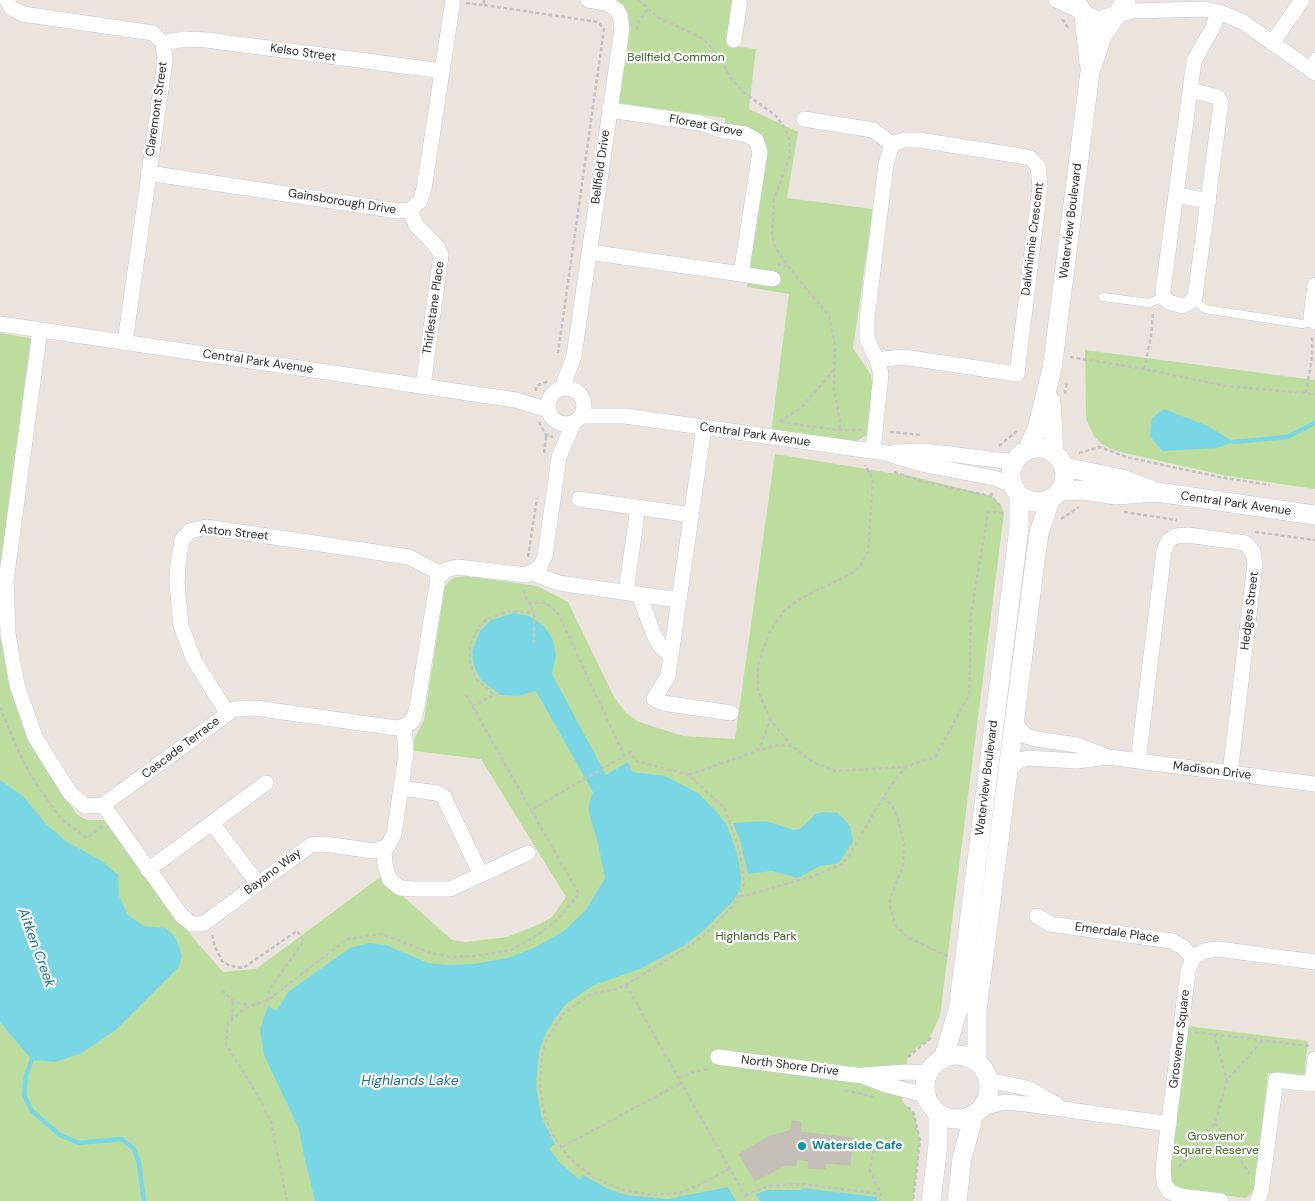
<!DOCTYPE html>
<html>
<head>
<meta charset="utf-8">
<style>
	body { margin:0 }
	canvas { display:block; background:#ebe3de }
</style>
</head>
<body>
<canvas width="1315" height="1201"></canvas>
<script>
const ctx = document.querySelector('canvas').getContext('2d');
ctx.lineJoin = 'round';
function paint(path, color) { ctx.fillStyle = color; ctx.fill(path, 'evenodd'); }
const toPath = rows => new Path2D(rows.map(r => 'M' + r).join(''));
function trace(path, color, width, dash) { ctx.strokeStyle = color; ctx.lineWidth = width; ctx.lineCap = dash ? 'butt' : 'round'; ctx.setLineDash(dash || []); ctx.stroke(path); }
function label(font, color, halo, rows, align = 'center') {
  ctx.font = font + ' "DM Sans",sans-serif'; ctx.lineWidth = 4.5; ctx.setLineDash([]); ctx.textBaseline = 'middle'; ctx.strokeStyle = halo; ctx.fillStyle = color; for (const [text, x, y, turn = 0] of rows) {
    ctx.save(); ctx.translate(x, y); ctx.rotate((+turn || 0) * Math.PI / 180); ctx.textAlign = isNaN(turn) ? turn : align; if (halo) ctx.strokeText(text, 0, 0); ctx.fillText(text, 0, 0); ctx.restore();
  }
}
paint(toPath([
	[616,0,732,0,726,45,756,49,749,109,798,132,787,198,873,209,853,348,871,375,873,388,868,434,854,443,771,433,789,294,747,287,767,152,725,125,725,118,619,103,627,28,625,10],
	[0,333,29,338,33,341,0,572],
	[1085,350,1315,380,1315,489,1227,476,1116,451,1103,445,1094,436,1086,419],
	[775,454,915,477,991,496,1001,505,1004,513,940,1016,928,1041,917,1047,907,1059,902,1096,902,1101,914,1114,920,1141,913,1201,0,1201,0,603,46,767,77,815,87,820,104,820,183,926,223,972,256,969,383,875,396,890,452,940,466,942,507,937,540,924,552,917,566,897,481,759,414,751,414,740,424,720,445,586,453,578,466,576,537,586,568,602,614,697,626,713,639,722,683,736,735,739],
	[1187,1026,1308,1041,1304,1076,1268,1073,1255,1189,1246,1198,1174,1189,1169,1175]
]), '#bddd9f');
paint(toPath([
	[1164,409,1208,426,1234,442,1217,448,1162,451,1150,436,1152,418],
	[514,613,529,616,537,621,544,626,553,640,556,656,552,674,606,775,628,762,632,772,665,776,698,793,715,810,727,825,737,853,741,877,740,889,734,900,705,929,685,945,640,969,594,985,566,1004,554,1020,545,1035,539,1052,536,1085,541,1116,555,1144,549,1148,558,1161,580,1180,583,1175,608,1189,626,1195,668,1199,728,1187,736,1201,315,1201,304,1156,299,1129,264,1055,260,1029,268,1006,277,1011,288,992,350,948,369,943,386,945,428,963,448,965,474,964,507,958,534,948,564,931,586,910,605,878,598,843,589,813,589,803,593,792,536,691,518,696,501,695,481,680,474,666,472,651,480,631,491,620],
	[0,780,24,797,46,824,67,842,102,861,118,875,119,896,128,915,144,926,166,928,175,937,182,955,179,967,117,1029,82,1053,55,1062,32,1060,0,1022],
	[823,812,838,813,850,826,853,841,841,860,836,864,820,866,798,878,772,871,748,874,740,840,733,823,766,821,794,830,800,829,816,814],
	[802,1188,877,1197,877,1201,760,1201,756,1194,767,1190,801,1190]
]), '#79d7e5');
trace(toPath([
	[1234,442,1287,437,1315,423],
	[33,1056,26,1076,24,1095,32,1111,60,1135,79,1143,122,1139,134,1149,139,1163,144,1201]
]), '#79d7e5', 4.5);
const building = toPath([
	[792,1121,801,1122,800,1132,853,1138,850,1165,826,1163,825,1169,808,1168,809,1161,797,1159,796,1166,786,1165,755,1181,739,1154,768,1137,791,1130,792,1121]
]);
paint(building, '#c4bfb9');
trace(building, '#c6bfb7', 1);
const service = toPath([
	[1307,67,1315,57],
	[1103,297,1149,303,1164,297],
	[1194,300,1205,309,1302,324,1313,322]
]);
const minor = toPath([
	[7,0,11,8,23,14,153,33,163,43,165,61,125,342],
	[1056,0,1080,11],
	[1117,15,1133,11,1204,9,1219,12,1243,22,1315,73],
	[734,40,740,0],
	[163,43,185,39,207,40,442,71],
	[1272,43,1302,0],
	[1190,90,1218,97,1221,103,1196,290,1194,300,1183,306,1168,302,1164,297,1163,290,1194,61,1212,29,1219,12],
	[804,119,873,130,892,144,904,140,919,140,1021,156,1030,158,1038,166,1040,187,1017,374,903,357,877,360],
	[148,173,398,211,410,210,420,201,424,189,453,0],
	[1176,195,1209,201],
	[410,210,416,225,437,247,441,255,423,386],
	[589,252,741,274,760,152,756,140,745,134,723,131,700,123,609,110],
	[741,274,773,279],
	[1315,285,1311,317,1315,322],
	[0,324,516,400,548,410],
	[40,330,6,581,8,634,17,685,35,737,70,793,85,806,103,805,234,709,255,708,389,727,399,728,410,723,414,718,417,707,438,578,446,570,457,567,526,575,540,567,545,556,559,457,573,424],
	'548 406a18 18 0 1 1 36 0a18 18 0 1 1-36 0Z',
	[562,388,574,356,622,29,620,15,617,10,606,3,588,0],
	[582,416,625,416,885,453,921,464,994,478,1012,485],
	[873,451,881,374,877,360,867,339,867,319,886,164,892,144],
	[894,452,925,451,1014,462],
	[579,499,692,515],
	[532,573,559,583,679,600,668,676,654,699,663,703,731,713],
	[626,592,638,507],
	[639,594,653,633,661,647,671,656],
	[679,600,704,427],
	[227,713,194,660,181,626,177,583,178,564,182,540,190,531,206,527,409,557,441,574],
	[1015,723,1026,736,1036,739,1077,745,1108,757,1315,784],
	[1138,761,1164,551,1168,541,1176,536,1188,535,1245,543,1253,552,1255,564,1230,773],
	[1008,770,1020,760,1028,758,1077,761,1107,757],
	[401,788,437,793,444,797,481,875],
	[103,805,182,916,192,924,203,924,311,845,324,844,374,851,388,846,394,834,406,754,404,726],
	[212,823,258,884],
	[384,849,385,865,390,880,400,888,415,889,450,889,528,853],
	[148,870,266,783],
	[1037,916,1050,924,1172,941,1183,947,1193,958],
	[718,1057,863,1076,886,1085,926,1095],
	[864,1075,906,1072,928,1073],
	[989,1080,1030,1089,1057,1105],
	[981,1108,1005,1102,1026,1104,1169,1124],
	[1221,1201,1180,1196,1170,1192,1164,1183,1163,1168,1188,971,1193,958,1204,951,1218,949,1315,962],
	[1257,1201,1261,1192,1276,1080,1312,1084,1315,1059]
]);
const tertiary = toPath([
	[1075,0,1084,15,1099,21,1117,15,1126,0],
	[1084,15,1089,63],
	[1051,401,1054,454],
	'1011 475a27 27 0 1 1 54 0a27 27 0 1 1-54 0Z',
	[1028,450,1038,425,1052,369,1090,72,1103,34,1116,16],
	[1064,467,1122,479,1151,490],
	[1060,491,1084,490,1116,495,1157,492,1315,515],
	'925 1087a32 32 0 1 1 64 0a32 32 0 1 1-64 0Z',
	[943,1059,958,1010,1019,528,1019,495],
	[977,1062,977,1010,1036,554,1039,533,1050,500],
	[931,1201,938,1145,938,1113],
	[957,1201,962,1158,974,1115]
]);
trace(service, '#c5cad3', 9);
trace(minor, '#c5cad3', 16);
trace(tertiary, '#c5cad3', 20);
trace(toPath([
	[638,0,658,17,703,39,713,49,731,78,742,91,776,116,786,130,789,139,790,155,774,200,772,236,775,247,788,266,829,316,835,345,834,388,840,421,839,433],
	[466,3,484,5,484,0],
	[484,5,598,22,604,29,558,353],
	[1062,19,1069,29],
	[637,30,639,21,648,9],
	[777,264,788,266],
	[1070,357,1144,369,1226,386,1315,394],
	[1144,369,1151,337,1153,314],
	[834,370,800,409,779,422,839,430,862,430],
	[536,391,536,386,549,381],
	[1306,393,1312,358,1312,336],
	[1065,394,1067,382],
	[539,422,546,435,553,437],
	[890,432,922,435],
	[999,446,1018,430],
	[544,453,546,436],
	[1079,453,1100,447,1126,457,1219,477,1270,485],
	[894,472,924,482,990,496],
	[992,493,991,496,1002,508],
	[1124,512,1177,520],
	[1061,519,1079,507],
	[1255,532,1315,540],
	[528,557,537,498],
	[524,590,525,595,534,613,534,643],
	[528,603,546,603,558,613,624,756],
	[466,695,531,810],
	[472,706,494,695,475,678,470,662,470,645,479,627,486,620,508,611,534,613],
	[0,707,21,757,35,782,61,819,87,838,102,826],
	[769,718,791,745],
	[756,751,779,745,792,746,813,762,835,771,905,767,935,757,969,695,971,614,988,512,1004,513],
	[689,775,756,751,760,746,767,730,769,717,758,691,758,666,769,633,785,610,800,599,845,577,859,568,868,552,873,480,865,465],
	[883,797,892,805,897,816,904,843,903,866,890,898,890,906,895,925,909,938,949,957],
	[740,897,811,877,842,864,849,856,883,797,905,767],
	[212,935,215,947,222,961,230,966,243,968,297,931,304,941,269,990,268,1000],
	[626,985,748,1201],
	[222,990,233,1001,248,1005],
	[232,1019,233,1001],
	[1195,1032,1309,1046],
	[1214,1034,1227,1080],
	[908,1057,932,1037],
	[679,1078,693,1072,709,1069],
	[845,1090,874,1097],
	[908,1107,914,1114,920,1141,913,1201],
	[1215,1123,1250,1174],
	[876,1137,870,1171,881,1194],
	[562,1147,681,1083],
	[1179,1167,1215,1123,1227,1080,1263,1040],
	[745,1195,769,1186,802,1184,881,1194,880,1201],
	[287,1201,271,1122,257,1094,226,1044,228,1023,245,1008,268,1000,347,939,382,934,428,952,450,957,474,956,511,950,538,935,557,920,579,894,531,810,631,752,635,761,689,775,725,809,740,852,744,884,733,906,709,931,691,945,626,985,617,989,592,994,563,1014,546,1041,542,1056,540,1086,545,1118,554,1137,570,1159,594,1178,624,1190,652,1195,679,1193,699,1185,730,1168]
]), '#c3c3c3', 2.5, [4, 2.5]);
trace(service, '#fff', 8);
trace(minor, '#fff', 15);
trace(tertiary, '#fff', 19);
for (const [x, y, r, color] of [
	[802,1146,5,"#0f9aa8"]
]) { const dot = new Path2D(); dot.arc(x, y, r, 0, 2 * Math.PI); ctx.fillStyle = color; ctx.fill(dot); trace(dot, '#fff', 2); }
label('12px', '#2a2a2a', '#fff', [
	["Kelso Street",303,53,8],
	["Claremont Street",157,109,-82],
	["Floreat Grove",706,126,11],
	["Bellfield Drive",601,167,-82],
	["Gainsborough Drive",342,202,9],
	["Waterview Boulevard",1071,221,-83],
	["Dalwhinnie Crescent",1033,239,-83],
	["Thirlestane Place",434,308,-82],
	["Central Park Avenue",258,362,8],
	["Central Park Avenue",755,435,8],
	["Central Park Avenue",1236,504,8],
	["Aston Street",234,533,6],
	["Hedges Street",1250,611,-83],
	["Cascade Terrace",181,748,-37],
	["Madison Drive",1212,771,7],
	["Waterview Boulevard",987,778,-83],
	["Bayano Way",273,872,-37],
	["Emerdale Place",1117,933,8],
	["Grosvenor Square",1180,1039,-83],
	["North Shore Drive",790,1066,7]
]);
label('12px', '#376220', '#fff', [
	["Bellfield Common",676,58],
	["Highlands Park",756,937],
	["Grosvenor",1216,1137],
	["Square Reserve",1216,1151]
]);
label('bold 12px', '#0d838f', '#fff', [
	["Waterside Cafe",812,1146]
], 'left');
label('italic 14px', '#187890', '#fff', [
	["Aitken Creek",36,948,70],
	["Highlands Lake",410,1081]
]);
</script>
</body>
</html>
